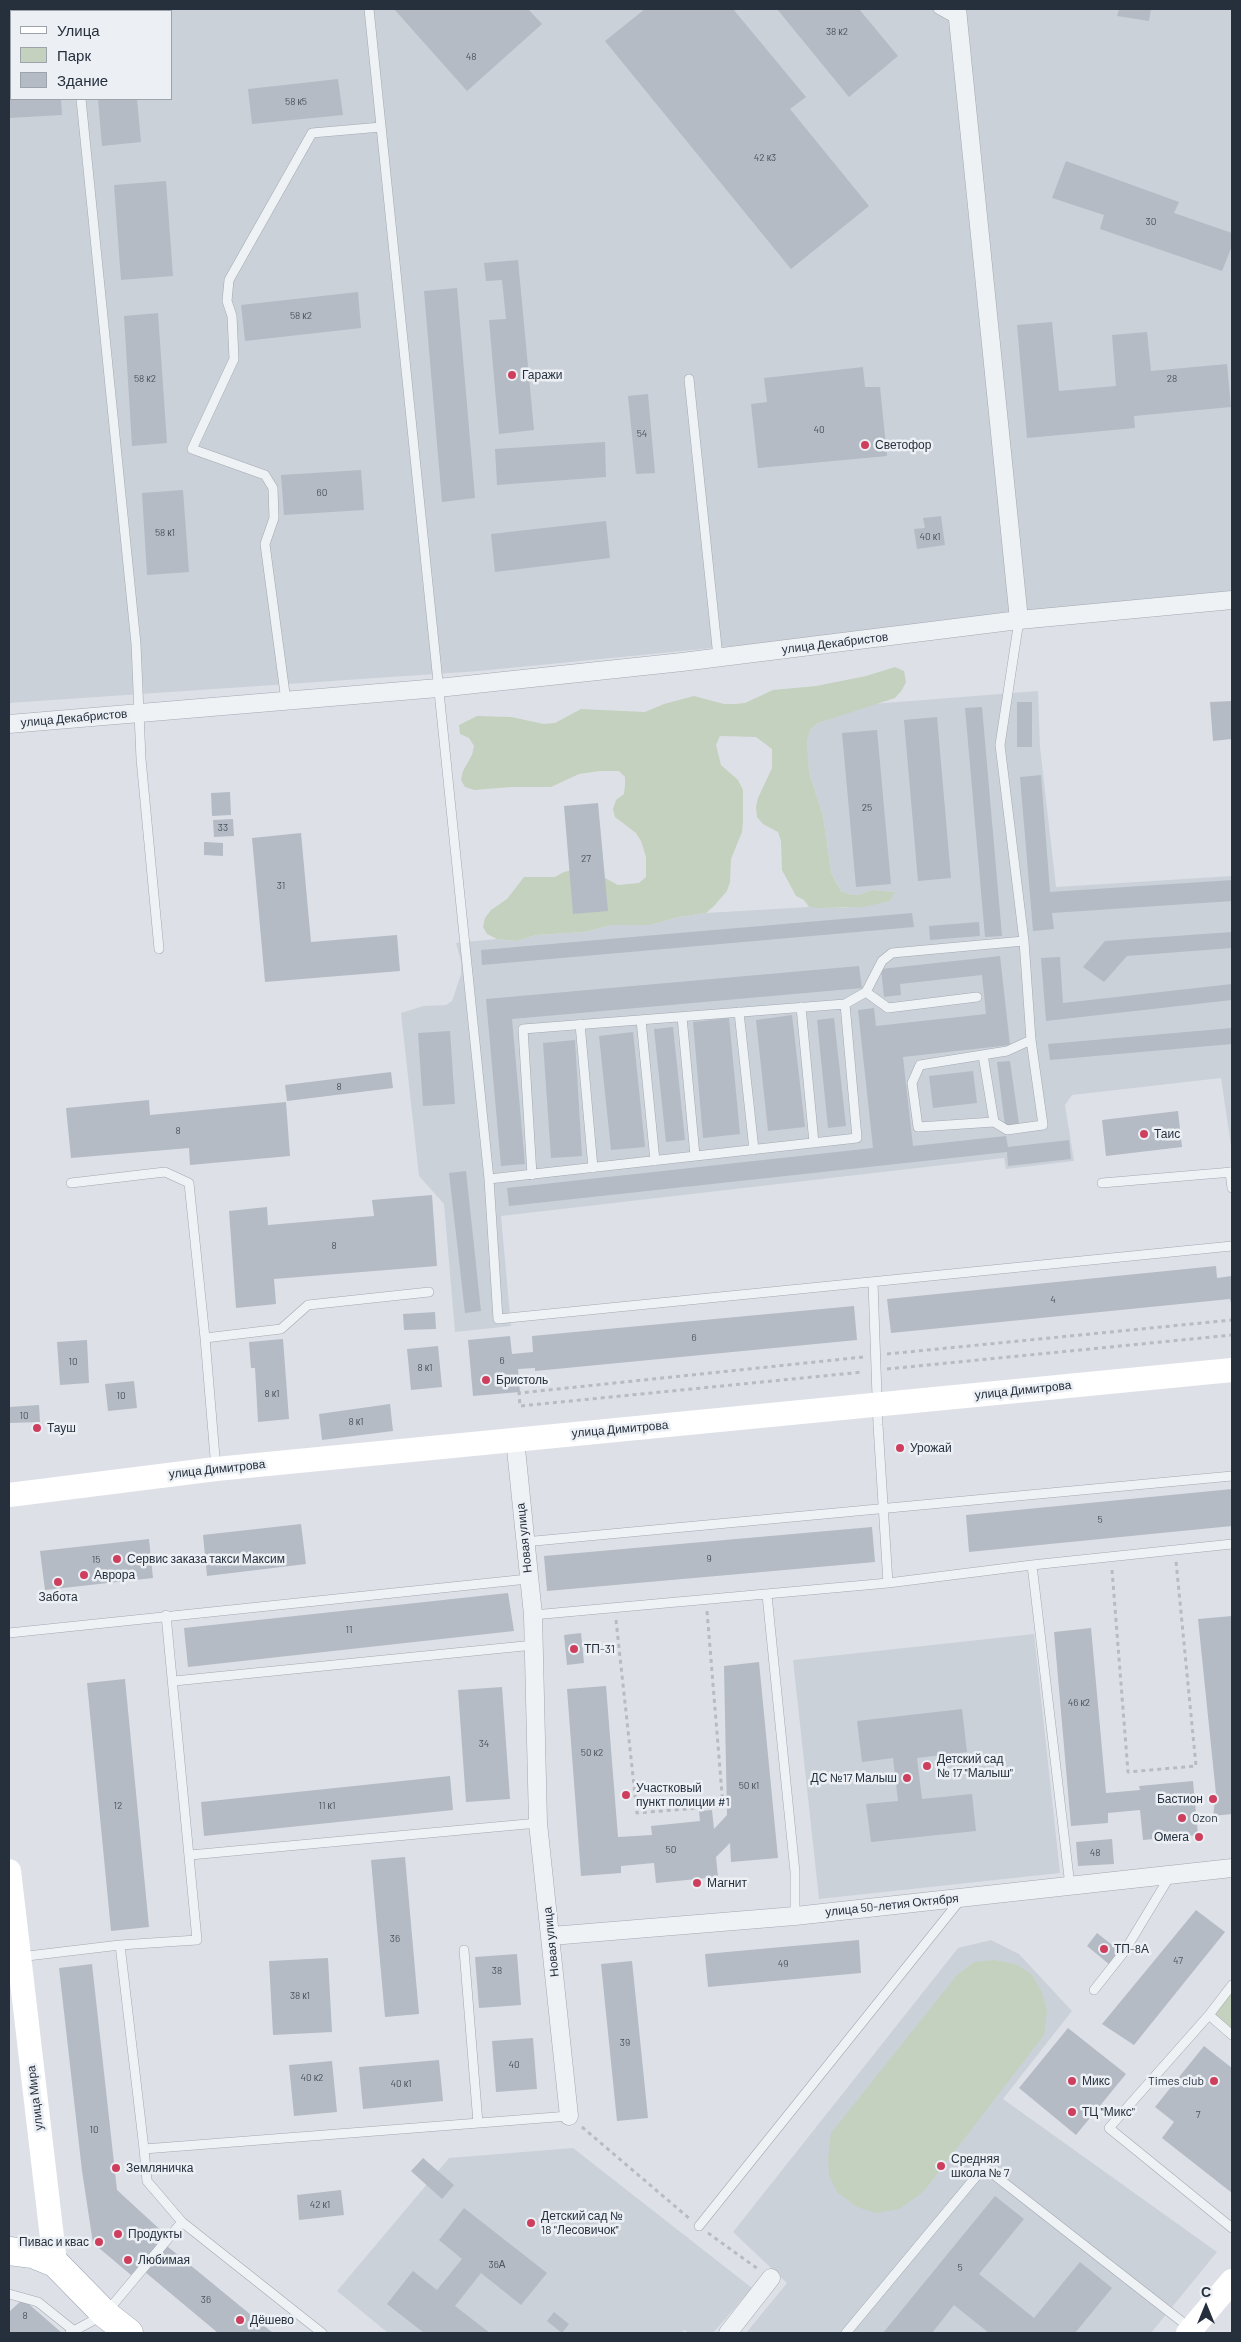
<!DOCTYPE html>
<html>
<head>
<meta charset="utf-8">
<style>
	body { margin:0 }
	#map { position:relative; width:1241px; height:2342px; overflow:hidden; background:#dde1e7; font-family:Barlow,sans-serif }
	canvas { display:block }
	.frame { position:absolute; inset:0; border:10px solid #26303d; pointer-events:none }
	.legend { position:absolute; left:10px; top:10px; width:162px; height:90px; box-sizing:border-box; background:#ecf0f5; border:1px solid #9da3ab; margin:0; padding:6px 9px; list-style:none; font-size:15px; color:#26303d }
	.legend li { display:flex; align-items:center; gap:10px; height:25px }
	.legend b { width:25px; border:1px solid #9da3ab }
	.north { position:absolute; left:1181px; top:2282px; width:50px; height:50px; -webkit-text-stroke:4px #ecf0f5; paint-order:stroke; rotate:0deg; font-size:14px; font-weight:700; line-height:20px; text-align:center; color:#26303d }
	.north::after { content:''; display:block; margin:auto; width:18px; height:22px; background:#26303d; clip-path:polygon(50% 0,100% 100%,50% 72%,0 100%) }
</style>
</head>
<body>
<div id="map">
<canvas width="1241" height="2342"></canvas>
<div class="frame"></div>
<ul class="legend">
<li><b style="height:6px;background:#fff"></b>Улица</li>
<li><b style="height:14px;background:#c4d1be"></b>Парк</li>
<li><b style="height:14px;background:#b4bbc4"></b>Здание</li>
</ul>
<div class="north">С</div>
</div>
<script>
const ctx = document.querySelector('canvas').getContext('2d');
ctx.lineJoin = 'round';
function paint(path, color) { ctx.fillStyle = color; ctx.fill(path, 'evenodd'); }
const toPath = rows => new Path2D(rows.map(r => 'M' + r).join(''));
function trace(path, color, width, dash) { ctx.strokeStyle = color; ctx.lineWidth = width; ctx.lineCap = dash ? 'butt' : 'round'; ctx.setLineDash(dash || []); ctx.stroke(path); }
function label(font, color, halo, rows, align = 'center') {
  ctx.font = font + ' Barlow,sans-serif'; ctx.lineWidth = 5; ctx.setLineDash([]); ctx.textBaseline = 'middle'; ctx.strokeStyle = halo; ctx.fillStyle = color; for (const [text, x, y, turn = 0] of rows) {
    ctx.save(); ctx.translate(x, y); ctx.rotate((+turn || 0) * Math.PI / 180); ctx.textAlign = isNaN(turn) ? turn : align; if (halo) ctx.strokeText(text, 0, 0); ctx.fillText(text, 0, 0); ctx.restore();
  }
}
paint(toPath([
	[9,9,1232,9,1232,597,479,671,9,703],
	[11,11,171,11,171,99,11,99],
	[1038,691,1040,747,1056,887,1232,876,1232,1153,1221,1078,1072,1095,1065,1105,1074,1161,1006,1169,1004,1158,501,1216,511,1326,455,1332,444,1204,419,1176,401,1013,423,1006,446,1005,452,1001,461,974,461,961,456,943,497,939,517,941,536,935,584,932,612,925,650,925,678,917,706,913,809,907,845,908,890,901,894,892,872,890,862,894,852,895,841,891,831,872,823,816,809,772,807,740,811,729,818,723,872,704],
	[1034,1634,1060,1873,819,1899,793,1660],
	[991,1940,1019,1954,1072,2011,1003,2099,1217,2252,1151,2333,746,2333,787,2283,733,2232,958,1948],
	[573,2148,752,2288,713,2333,689,2333,684,2330,682,2333,388,2333,337,2291,449,2158]
]), '#cbd1d9');
paint(toPath([
	[895,667,904,671,906,682,902,690,895,698,818,723,811,729,807,740,809,772,823,816,831,872,836,882,841,891,852,895,862,894,872,890,895,892,890,901,863,907,818,908,809,907,804,900,796,896,782,870,781,841,778,832,763,824,757,817,756,807,758,798,772,768,772,749,756,737,720,736,716,745,721,765,738,780,743,790,743,821,742,832,731,859,730,882,727,891,714,906,706,913,678,917,650,925,612,925,584,932,536,935,517,941,497,939,487,934,483,927,485,918,491,910,507,899,524,877,555,877,564,872,573,870,596,873,618,885,639,883,646,877,646,857,641,841,636,833,615,817,613,809,616,800,624,794,625,785,625,777,619,771,600,771,579,774,551,787,511,787,474,790,465,787,461,780,463,771,472,755,474,746,469,738,460,734,459,725,477,716,511,717,544,724,555,723,581,709,645,712,664,704,694,696,724,704,735,704,745,703,773,690,816,686,866,676],
	[995,1960,1018,1965,1032,1975,1042,1992,1047,2012,1044,2035,924,2191,900,2209,876,2213,857,2207,838,2193,829,2176,828,2159,831,2133,957,1975,974,1962],
	[1232,1985,1232,2035,1209,2015]
]), '#c4d1be');
paint(toPath([
	[394,9,528,9,542,24,467,91],
	[645,9,733,9,806,97,790,109,869,206,791,269,605,41],
	[777,9,859,9,898,56,849,97],
	[1119,9,1151,9,1149,21,1117,16],
	[9,61,11,61,11,99,61,99,62,115,9,118],
	[338,79,343,115,252,124,248,89],
	[98,99,137,99,141,142,102,146],
	[1066,161,1179,202,1174,213,1232,233,1232,246,1222,271,1100,229,1104,215,1052,198],
	[166,181,173,276,121,280,114,185],
	[518,260,534,430,499,434,489,320,506,319,502,280,486,281,484,263],
	[457,288,475,498,442,502,424,291],
	[358,292,361,328,245,341,241,305],
	[158,313,167,443,132,446,124,316],
	[1052,322,1059,391,1116,386,1112,335,1147,332,1151,371,1227,364,1231,407,1134,416,1135,428,1027,438,1017,325],
	[863,367,865,387,880,387,887,456,758,468,751,404,767,402,764,378],
	[648,394,655,473,636,474,628,396],
	[605,442,606,477,497,485,495,449],
	[361,470,364,510,284,515,281,475],
	[183,490,189,572,147,575,142,493],
	[941,516,945,545,917,549,914,529,925,528,923,518],
	[606,521,610,558,495,572,491,534],
	[1232,701,1232,739,1213,741,1210,702],
	[1017,702,1032,702,1032,747,1017,747],
	[982,707,1002,936,985,937,965,708],
	[937,717,951,878,918,881,904,720],
	[877,730,891,884,856,887,842,733],
	[1041,775,1050,892,1232,880,1232,901,1052,913,1054,929,1033,931,1020,777],
	[230,792,231,815,212,816,211,793],
	[598,803,608,911,573,914,564,806],
	[233,819,234,836,214,837,213,820],
	[301,833,311,942,397,935,400,971,265,982,252,838],
	[204,842,223,843,223,856,204,855],
	[912,913,914,927,482,965,481,950],
	[979,922,980,936,930,940,929,926],
	[1232,932,1232,948,1127,956,1104,982,1083,967,1105,941],
	[1000,956,1010,1045,903,1057,913,1146,1006,1136,1008,1147,1069,1140,1071,1159,1008,1166,1007,1152,509,1206,507,1188,873,1148,858,1010,874,1008,876,1026,986,1014,982,975,900,984,901,995,884,997,881,969],
	[1060,957,1063,1003,1232,984,1232,1000,1046,1021,1041,958],
	[859,966,862,988,512,1019,525,1164,501,1166,486,999],
	[792,1015,805,1127,768,1131,756,1020],
	[729,1018,740,1134,703,1138,693,1022],
	[834,1018,846,1126,828,1128,817,1020],
	[673,1027,685,1140,666,1142,654,1029],
	[1232,1028,1232,1044,1050,1060,1048,1044],
	[450,1031,455,1104,423,1106,418,1033],
	[633,1032,645,1147,611,1150,599,1036],
	[575,1040,582,1156,551,1158,543,1043],
	[1010,1061,1019,1124,1005,1126,997,1062],
	[973,1071,977,1103,933,1108,929,1076],
	[391,1072,393,1088,287,1101,285,1085],
	[149,1100,150,1115,286,1102,290,1156,190,1165,189,1148,71,1158,66,1108],
	[1178,1111,1182,1147,1106,1156,1102,1120],
	[466,1171,481,1311,465,1313,449,1173],
	[432,1195,437,1266,274,1279,276,1304,236,1308,229,1211,267,1207,268,1225,374,1216,372,1200],
	[1216,1266,1217,1278,1232,1276,1232,1307,1230,1299,891,1333,887,1299],
	[854,1306,857,1340,535,1371,535,1368,518,1369,520,1392,473,1396,468,1340,510,1336,512,1354,533,1352,532,1336],
	[435,1312,436,1329,404,1330,403,1314],
	[283,1339,289,1419,258,1422,255,1368,251,1368,249,1342],
	[87,1340,89,1383,60,1385,57,1342],
	[438,1346,442,1387,411,1390,407,1349],
	[134,1381,137,1408,108,1411,105,1384],
	[390,1404,393,1431,322,1440,319,1414],
	[39,1405,40,1422,10,1423,9,1407],
	[1232,1489,1232,1526,969,1552,966,1515],
	[301,1524,306,1564,207,1576,203,1535],
	[872,1527,875,1562,547,1591,544,1556],
	[149,1539,153,1578,45,1590,40,1551],
	[508,1593,514,1631,188,1667,184,1628],
	[1232,1616,1232,1814,1213,1816,1216,1794,1198,1619],
	[1091,1628,1106,1793,1140,1790,1139,1786,1193,1781,1198,1835,1143,1840,1140,1810,1108,1813,1108,1823,1071,1826,1054,1632],
	[581,1633,584,1663,567,1665,564,1635],
	[759,1662,778,1858,731,1862,730,1843,716,1857,718,1877,656,1883,654,1863,621,1866,621,1873,581,1876,567,1689,606,1686,618,1837,652,1835,651,1826,700,1821,699,1811,712,1810,714,1829,727,1815,724,1666],
	[125,1679,149,1927,111,1931,87,1683],
	[502,1687,510,1799,466,1802,458,1690],
	[962,1709,967,1752,917,1758,922,1799,972,1794,976,1831,871,1842,866,1804,898,1801,893,1758,862,1762,857,1721],
	[450,1776,453,1810,204,1836,201,1802],
	[1112,1839,1114,1864,1078,1866,1076,1842],
	[405,1857,419,2014,385,2017,371,1860],
	[1196,1910,1225,1932,1134,2045,1102,2024],
	[1097,1933,1121,1952,1110,1965,1087,1946],
	[859,1940,861,1973,708,1987,705,1954],
	[517,1954,521,2005,479,2008,475,1957],
	[328,1958,332,2032,273,2035,269,1961],
	[632,1961,648,2118,617,2121,601,1964],
	[92,1964,117,2190,166,2235,131,2275,93,2243,82,2171,59,1968],
	[1068,2028,1126,2074,1076,2135,1019,2088],
	[533,2038,537,2089,496,2092,492,2041],
	[1204,2046,1232,2068,1232,2193,1162,2138,1174,2122,1155,2107],
	[439,2060,443,2101,363,2109,359,2067],
	[332,2061,337,2112,294,2116,289,2065],
	[423,2158,454,2185,442,2199,411,2171],
	[341,2190,344,2215,299,2220,297,2195],
	[995,2196,1024,2219,979,2274,1034,2318,1080,2262,1112,2288,1075,2333,989,2333,954,2305,932,2333,883,2333],
	[464,2208,547,2273,521,2305,481,2273,455,2306,490,2333,424,2333,387,2304,413,2271,437,2290,462,2259,439,2240],
	[167,2246,273,2333,218,2333,145,2272],
	[23,2299,62,2333,9,2333,9,2312],
	[554,2312,569,2324,562,2333,547,2321]
]), '#b4bbc4');
const lane = toPath([
	[369,9,489,1179,498,1319,1232,1246],
	[938,9,958,20],
	[81,99,136,644,141,759,159,949],
	[689,379,718,657],
	[1019,620,1000,745,1024,941,1031,1040,1043,1125,1007,1130,994,1122,918,1127,912,1083,920,1065,1007,1051,1031,1040],
	[286,701,265,544,274,518,273,488,265,475,192,449,234,359,232,316,227,301,229,280,312,133,381,127],
	[866,992,888,1008,977,997],
	[801,1007,814,1143],
	[739,1012,754,1150],
	[682,1017,695,1156],
	[641,1020,655,1161],
	[580,1024,593,1168],
	[983,1055,994,1122],
	[1230,1172,1232,1188],
	[532,1175,523,1029,845,1004,866,992,882,961,892,953,1024,941],
	[489,1179,857,1138,845,1004],
	[71,1183,165,1172,189,1183,205,1338,216,1469],
	[1102,1183,1232,1172],
	[873,1282,878,1425,888,1583],
	[205,1338,281,1329,308,1305,429,1292],
	[524,1542,1232,1476],
	[1032,1565,1070,1886],
	[767,1595,795,1872,795,1916],
	[533,1615,888,1583,1032,1565,1232,1544],
	[9,1633,528,1579],
	[174,1681,534,1645],
	[190,1855,538,1823],
	[120,1945,144,2149,569,2116],
	[464,1950,478,2123],
	[19,1957,120,1945,197,1940,166,1615],
	[1094,1990,1124,1952,1170,1876],
	[1209,2015,1232,1985],
	[1232,2035,1209,2015,1109,2128,1232,2228],
	[144,2149,147,2181,182,2222,322,2333],
	[699,2226,961,1899],
	[9,2294,38,2302,73,2330],
	[70,2333,105,2314,182,2222],
	[846,2333,984,2167,1190,2328]
]);
const street = toPath([
	[957,9,1019,620],
	[9,724,438,688,682,662,1019,620,1232,600],
	[515,1439,533,1615,538,1823,569,2116],
	[551,1936,795,1916,1232,1868],
	[728,2333,771,2278]
]);
const primary = toPath([
	[9,2251,33,2254,55,2263,105,2314,129,2333]
]);
trace(lane, '#a2a8b1', 10);
trace(street, '#a2a8b1', 19);
trace(primary, '#9ca6b3', 29);
trace(toPath([
	[887,1354,1232,1320],
	[863,1357,519,1393,520,1406,863,1372],
	[887,1369,1232,1335],
	[1112,1570,1128,1772,1196,1766,1176,1561],
	[616,1620,637,1813,723,1806,707,1611],
	[582,2127,690,2219],
	[708,2233,758,2269]
]), '#b7bcc1', 3, [4, 4]);
trace(lane, '#eff2f5', 9);
trace(street, '#eff2f5', 18);
trace(toPath([
	[9,1495,216,1469,1232,1370],
	[9,1871,55,2263],
	[1188,2333,1232,2281]
]), '#fff', 24);
trace(primary, '#fff', 28);
for (const [x, y, r, color] of [
	[512,375,5,"#ce3f5e"],
	[865,445,5,"#ce3f5e"],
	[1144,1134,5,"#ce3f5e"],
	[486,1380,5,"#ce3f5e"],
	[37,1428,5,"#ce3f5e"],
	[900,1448,5,"#ce3f5e"],
	[117,1559,5,"#ce3f5e"],
	[84,1575,5,"#ce3f5e"],
	[58,1582,5,"#ce3f5e"],
	[574,1649,5,"#ce3f5e"],
	[927,1766,5,"#ce3f5e"],
	[907,1778,5,"#ce3f5e"],
	[626,1795,5,"#ce3f5e"],
	[1213,1799,5,"#ce3f5e"],
	[1182,1818,5,"#ce3f5e"],
	[1199,1837,5,"#ce3f5e"],
	[697,1883,5,"#ce3f5e"],
	[1104,1949,5,"#ce3f5e"],
	[1072,2081,5,"#ce3f5e"],
	[1214,2081,5,"#ce3f5e"],
	[1072,2112,5,"#ce3f5e"],
	[941,2166,5,"#ce3f5e"],
	[116,2168,5,"#ce3f5e"],
	[531,2223,5,"#ce3f5e"],
	[118,2234,5,"#ce3f5e"],
	[99,2242,5,"#ce3f5e"],
	[128,2260,5,"#ce3f5e"],
	[240,2320,5,"#ce3f5e"]
]) { const dot = new Path2D(); dot.arc(x, y, r, 0, 2 * Math.PI); ctx.fillStyle = color; ctx.fill(dot); trace(dot, '#ecf0f5', 2); }
label('10px', '#4a535f', null, [
	["38 к2",837,32],
	["48",471,57],
	["58 к5",296,102],
	["42 к3",765,158],
	["30",1151,222],
	["58 к2",301,316],
	["58 к2",145,379],
	["28",1172,379],
	["40",819,430],
	["54",642,434],
	["60",322,493],
	["58 к1",165,533],
	["40 к1",930,537],
	["25",867,808],
	["33",223,828],
	["27",586,859],
	["31",281,886],
	["8",339,1087],
	["8",178,1131],
	["8",334,1246],
	["4",1053,1300],
	["6",694,1338],
	["6",502,1361],
	["10",73,1362],
	["8 к1",425,1368],
	["8 к1",272,1394],
	["10",121,1396],
	["10",24,1416],
	["8 к1",356,1422],
	["5",1100,1520],
	["9",709,1559],
	["15",96,1560],
	["11",349,1630],
	["46 к2",1079,1703],
	["34",484,1744],
	["50 к2",592,1753],
	["50 к1",749,1786],
	["12",118,1806],
	["11 к1",327,1806],
	["50",671,1850],
	["48",1095,1853],
	["36",395,1939],
	["47",1178,1961],
	["49",783,1964],
	["38",497,1971],
	["38 к1",300,1996],
	["39",625,2043],
	["40",514,2065],
	["40 к2",312,2078],
	["40 к1",401,2084],
	["7",1198,2115],
	["10",94,2130],
	["42 к1",320,2205],
	["36А",497,2265],
	["5",960,2268],
	["36",206,2300],
	["8",25,2316]
]);
label('12px', '#26303d', '#ecf0f5', [
	["Гаражи",522,375],
	["Светофор",875,445],
	["Таис",1154,1134],
	["Бристоль",496,1380],
	["Тауш",47,1428],
	["Урожай",910,1448],
	["Сервис заказа такси Максим",127,1559],
	["Аврора",94,1575],
	["Забота",58,1597,"center"],
	["ТП-31",584,1649],
	["Детский сад",937,1759],
	["№ 17 \"Малыш\"",937,1773],
	["ДС №17 Малыш",897,1778,"right"],
	["Участковый",636,1788],
	["пункт полиции #1",636,1802],
	["Бастион",1203,1799,"right"],
	["Ozon",1192,1818],
	["Омега",1189,1837,"right"],
	["Магнит",707,1883],
	["ТП-8А",1114,1949],
	["Микс",1082,2081],
	["Times club",1204,2081,"right"],
	["ТЦ \"Микс\"",1082,2112],
	["Средняя",951,2159],
	["школа № 7",951,2173],
	["Земляничка",126,2168],
	["Детский сад №",541,2216],
	["18 \"Лесовичок\"",541,2230],
	["Продукты",128,2234],
	["Пивас и квас",89,2242,"right"],
	["Любимая",138,2260],
	["Дёшево",250,2320]
], 'left');
label('12px', '#26303d', '#ecf0f5', [
	["улица Декабристов",835,643,-7],
	["улица Декабристов",74,718,-5],
	["улица Димитрова",1023,1390,-6],
	["улица Димитрова",620,1429,-5],
	["улица Димитрова",217,1469,-6],
	["Новая улица",524,1538,-96],
	["улица 50-летия Октября",892,1905,-6],
	["Новая улица",551,1942,-96],
	["улица Мира",35,2098,-97]
]);
</script>
</body>
</html>
